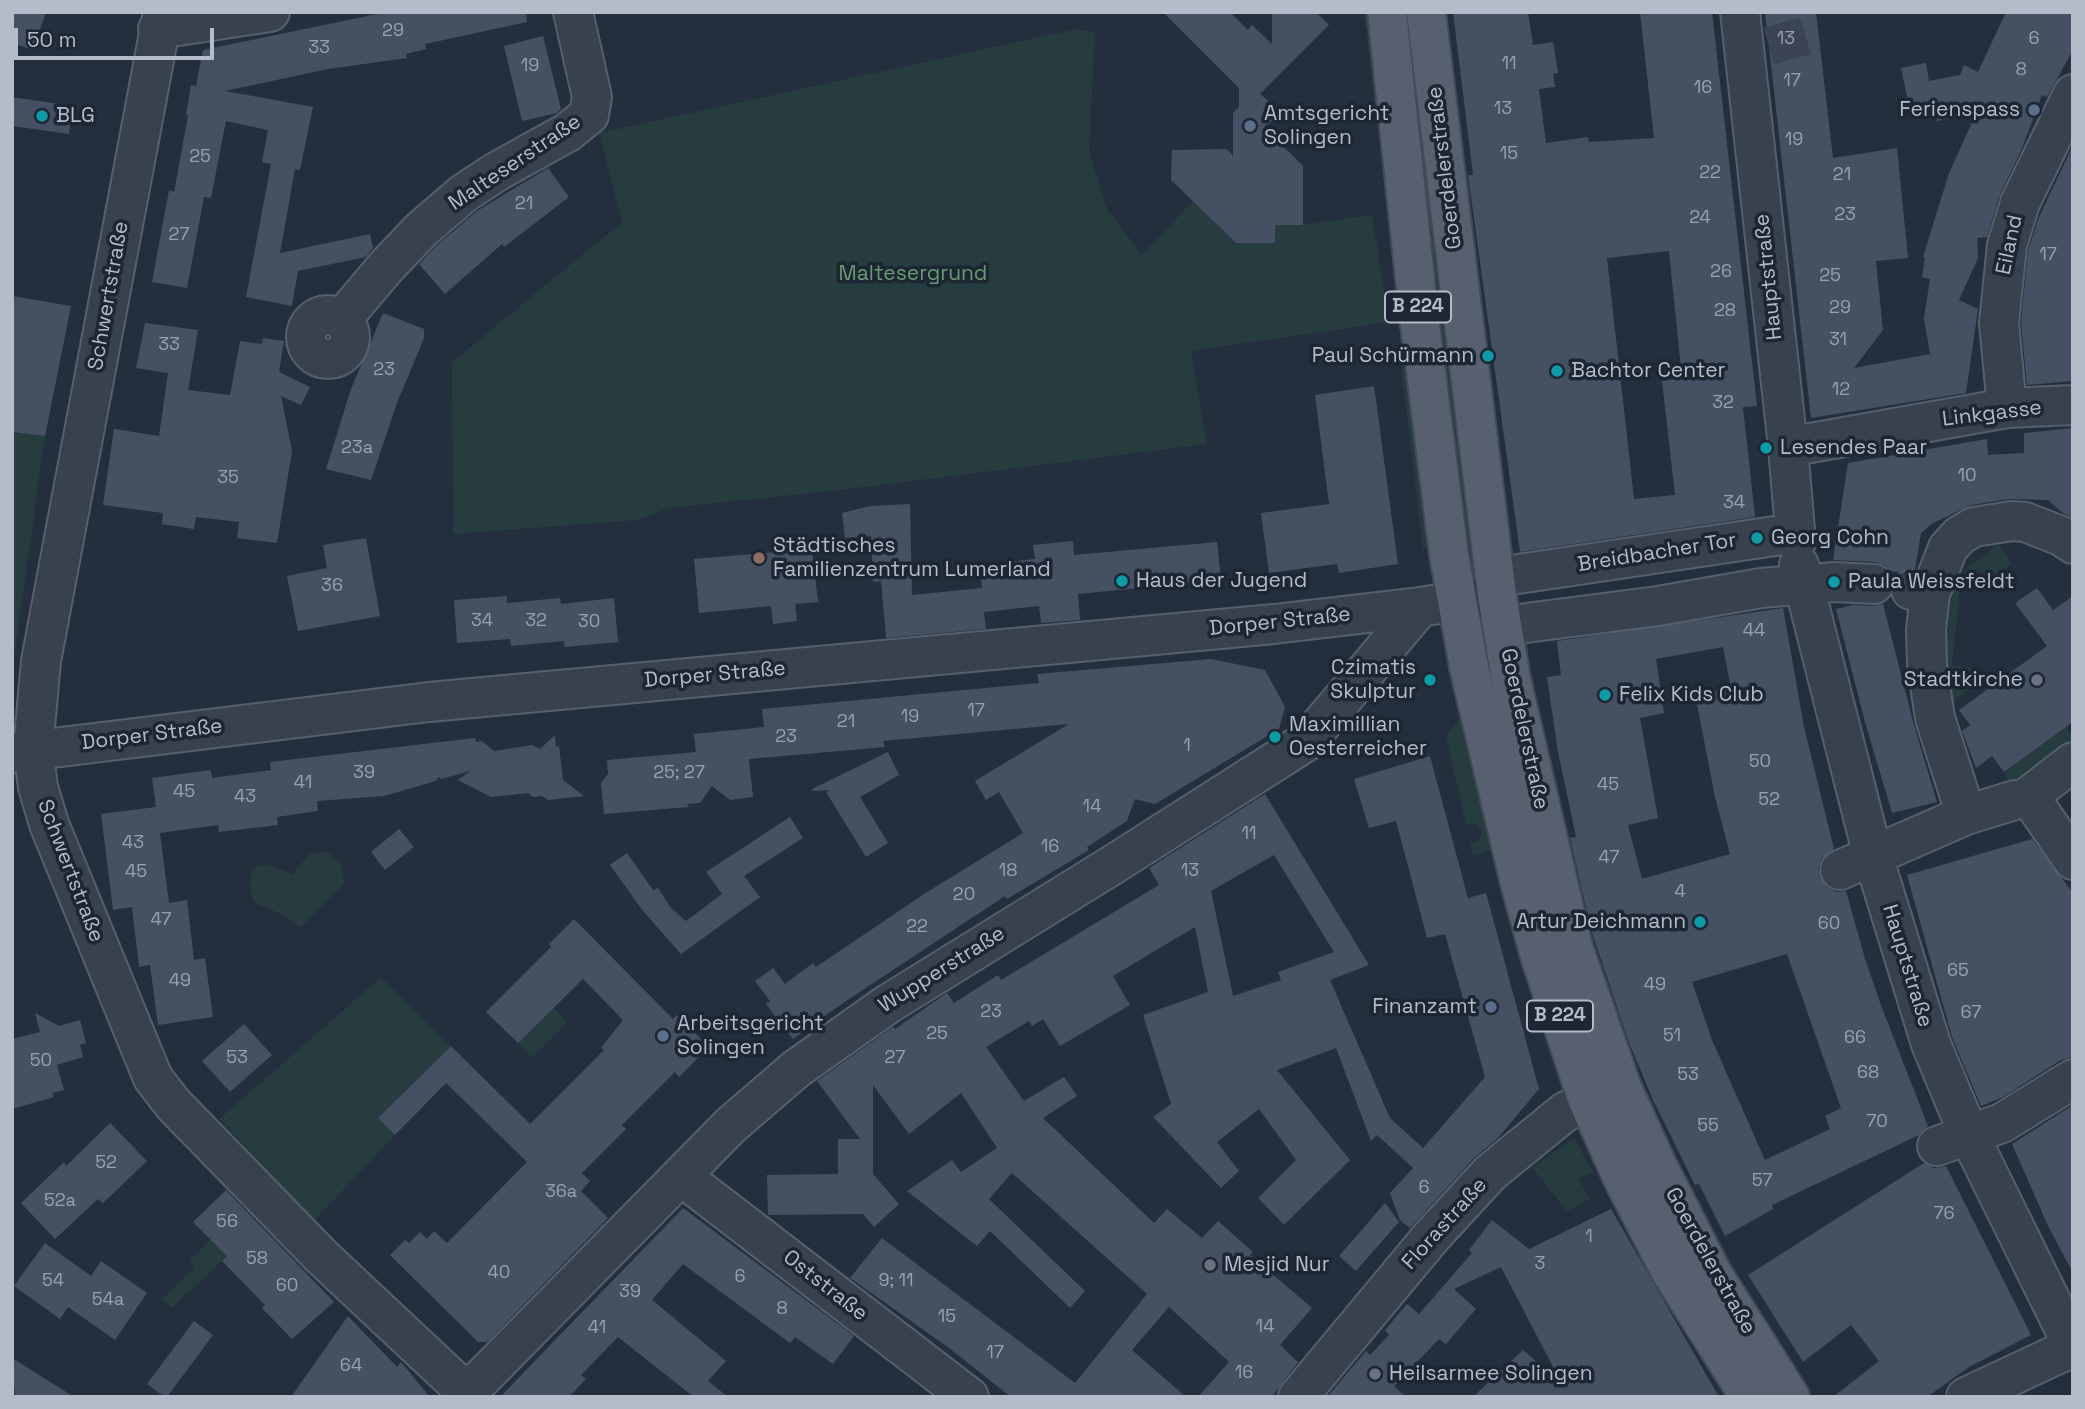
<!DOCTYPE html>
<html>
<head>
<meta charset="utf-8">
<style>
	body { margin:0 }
	#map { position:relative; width:2085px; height:1409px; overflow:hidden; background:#242f3e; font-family:"Space Grotesk",sans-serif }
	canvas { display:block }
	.frame { position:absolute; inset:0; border:14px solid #b4bcc9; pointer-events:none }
	.scale { position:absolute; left:14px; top:28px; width:200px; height:32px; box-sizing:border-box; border:4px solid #b4bcc9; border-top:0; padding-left:9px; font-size:21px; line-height:24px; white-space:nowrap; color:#b4bcc9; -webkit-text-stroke:5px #1d2633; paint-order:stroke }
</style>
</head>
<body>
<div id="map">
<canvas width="2085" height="1409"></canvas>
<div class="frame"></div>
<div class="scale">50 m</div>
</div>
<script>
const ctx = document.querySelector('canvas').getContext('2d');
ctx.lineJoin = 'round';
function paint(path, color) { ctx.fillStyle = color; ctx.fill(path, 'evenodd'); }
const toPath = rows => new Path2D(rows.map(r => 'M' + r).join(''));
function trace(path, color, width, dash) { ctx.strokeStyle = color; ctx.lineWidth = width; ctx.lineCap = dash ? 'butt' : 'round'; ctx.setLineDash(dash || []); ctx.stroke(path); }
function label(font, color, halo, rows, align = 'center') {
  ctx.font = font + ' "Space Grotesk",sans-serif'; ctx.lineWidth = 7; ctx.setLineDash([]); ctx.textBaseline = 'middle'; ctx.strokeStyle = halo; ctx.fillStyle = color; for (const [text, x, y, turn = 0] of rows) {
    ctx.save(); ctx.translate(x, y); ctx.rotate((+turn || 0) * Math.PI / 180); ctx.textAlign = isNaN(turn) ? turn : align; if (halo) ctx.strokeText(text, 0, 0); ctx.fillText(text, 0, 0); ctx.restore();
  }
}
paint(toPath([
	[1364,12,1374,12,1396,279],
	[1077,29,1095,33,1089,151,1107,209,1142,255,1193,201,1236,243,1275,243,1275,225,1303,225,1372,215,1389,322,1191,351,1207,444,840,490,669,508,638,520,453,534,452,362,622,222,599,133],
	[1424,206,1430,216,1475,541,1463,543],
	[1412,364,1436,546,1423,548,1401,365],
	[12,432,45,436,12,673],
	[1998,544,2012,564,1992,578,1969,572,1960,591,1952,665,1970,667,1970,689,1953,701,1948,690,1943,665,1953,589,1964,571],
	[1462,716,1495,849,1473,856,1470,843,1479,840,1482,831,1476,824,1466,825,1446,736],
	[2066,727,2073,737,2073,749,2013,789,2004,773],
	[321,852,329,853,342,864,344,884,301,927,281,914,253,902,250,886,251,872,257,867,270,864,292,875,309,854],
	[381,977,451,1046,378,1118,395,1135,313,1222,219,1119],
	[553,1008,568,1022,532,1058,518,1043],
	[1574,1138,1593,1172,1579,1179,1590,1199,1567,1211,1532,1168],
	[210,1239,227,1256,172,1308,162,1299,194,1268,190,1260]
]), '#263c3f');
paint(toPath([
	[12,12,46,12,33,50,12,43],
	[387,12,526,12,527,22,425,44,426,49,406,54,407,58,328,69,225,91,313,107,300,170,295,169,280,253,370,234,373,248,366,257,298,271,292,306,246,297,271,164,262,162,268,130,226,121,211,198,204,197,187,288,152,282,169,190,174,192,188,116,186,114,191,85,196,86,203,50],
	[1163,12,1230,12,1248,30,1252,25,1272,44,1272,12,1316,12,1329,25,1260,94,1283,113,1264,127,1303,166,1303,225,1275,225,1275,243,1236,243,1171,180,1172,150,1227,149,1233,156,1233,113,1239,107,1239,88],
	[1453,12,1528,12,1533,45,1553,42,1558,73,1553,74,1555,87,1539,89,1546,143,1588,137,1589,142,1654,138,1640,12,1712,12,1757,406,1743,407,1755,517,1520,552,1468,175,1473,175],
	[1669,251,1682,378,1662,381,1675,495,1634,499,1607,258],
	[1765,12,1816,12,1833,158,1897,148,1908,258,1876,261,1883,330,1854,368,1930,354,1924,318,1930,279,1922,277,1925,257,1923,257,1949,173,1976,114,1937,121,1934,102,1909,106,1901,68,1926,63,1929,81,1960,75,1964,65,1978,72,2006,12,2073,12,2073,50,2047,97,2042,95,2022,148,1999,197,1987,237,1977,238,1978,258,1959,300,1978,309,1966,393,1811,418],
	[543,36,561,109,557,113,522,121,504,46],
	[12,97,73,106,69,134,12,126],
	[2073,145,2073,381,2027,385,2021,323,2028,250,2039,217],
	[548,168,569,197,504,247,502,244,445,294,419,264,436,246,477,211],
	[12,296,71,306,45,436,12,432],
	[383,313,424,329,424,338,397,403,371,480,326,469,351,389],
	[145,323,198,330,188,390,230,395,240,341,262,344,263,338,284,341,279,372,310,387,301,405,281,396,292,451,277,543,237,538,239,522,196,517,194,529,162,524,163,513,103,505,114,429,159,436,168,373,136,368],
	[1374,386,1398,564,1339,573,1337,564,1269,573,1261,513,1329,504,1315,395],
	[2073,428,2073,518,2064,514,2048,500,2009,499,1971,505,1933,523,1921,533,1915,569,1900,572,1890,571,1885,565,1875,562,1833,560,1848,463,1987,439,1988,455,2024,453,2024,433],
	[910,504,912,595,982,588,980,565,1035,559,1033,545,1073,541,1074,555,1217,542,1221,580,1078,594,1080,620,1041,623,1039,606,984,612,986,629,886,638,881,581,873,582,871,536,845,538,842,513,870,506],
	[366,538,380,616,298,631,287,576,327,568,323,545],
	[812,549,818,602,795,604,797,621,773,624,771,606,699,613,694,559],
	[2037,588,2053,610,2073,596,2073,722,2004,772,1992,756,1976,768,1962,731,1970,725,1959,710,2047,646,2015,603],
	[507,596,507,603,560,598,561,604,614,598,618,642,565,647,564,641,511,646,510,639,457,643,454,600],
	[1883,604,1914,725,1937,802,1892,813,1865,722,1836,609,1852,605,1873,606],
	[1783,608,1804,727,1834,849,1822,858,1818,868,1820,878,1828,888,1837,892,1846,891,1865,959,1882,1008,1928,1126,1919,1135,1772,1205,1773,1209,1725,1236,1699,1184,1695,1185,1653,1100,1628,1040,1591,930,1570,838,1576,837,1558,752,1547,677,1561,675,1557,641],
	[1723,647,1731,688,1695,694,1715,797,1730,854,1642,879,1628,825,1658,818,1640,718,1664,713,1656,659],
	[1787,954,1841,1108,1825,1116,1830,1129,1765,1160,1712,1040,1692,982],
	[1211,659,1265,670,1285,707,1279,729,1155,804,1135,799,1127,821,1087,847,1089,850,1007,899,1005,896,843,1003,793,1039,766,1004,770,1001,755,981,773,968,785,984,813,963,816,967,924,894,1023,833,999,792,986,800,975,781,1069,724,883,741,885,747,749,759,753,797,730,800,712,786,700,803,687,804,689,807,604,814,601,783,608,774,607,760,696,752,694,734,764,727,762,709,1039,683,1037,674],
	[555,735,556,747,559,746,563,780,584,796,548,800,542,796,533,797,528,793,491,797,458,780,470,771,441,779,438,777,436,781,384,796,317,801,318,811,277,817,278,825,219,832,218,825,160,833,169,903,187,900,194,960,205,958,213,1017,158,1025,150,965,139,967,132,907,113,910,101,814,156,807,152,778,211,770,212,778,271,770,270,762,475,738,476,742,482,741,494,751,532,745,540,749],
	[888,752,899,775,860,797,888,843,866,857,826,792,831,790,813,791,812,789],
	[1430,756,1468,898,1486,893,1539,1089,1498,1138,1474,1158,1410,1228,1400,1220,1390,1193,1413,1168,1377,1135,1371,1141,1336,1048,1277,1070,1350,1160,1284,1225,1258,1198,1296,1160,1259,1109,1217,1142,1239,1171,1221,1188,1153,1117,1171,1104,1143,1015,1208,992,1195,927,1113,976,1130,1005,1060,1046,1043,1019,1032,1026,1029,1021,986,1047,1024,1101,1064,1077,1077,1096,1043,1118,1154,1223,1167,1209,1202,1238,1218,1221,1253,1252,1250,1255,1312,1308,1280,1345,1298,1362,1272,1397,1198,1397,1229,1362,1169,1307,1132,1350,1186,1397,1011,1397,949,1348,850,1278,882,1238,1075,1383,1147,1294,1012,1173,989,1199,1085,1291,1070,1308,990,1231,977,1246,907,1191,952,1160,961,1172,997,1148,961,1093,909,1134,873,1085,873,1174,899,1204,874,1227,863,1214,768,1215,767,1175,838,1174,838,1139,860,1139,817,1081,893,1027,895,1029,947,993,954,1003,998,975,1001,980,1159,885,1149,868,1265,794,1369,965,1330,980,1390,1118,1423,1148,1485,1077,1445,934,1427,938,1396,821,1369,828,1354,779],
	[1274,855,1334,952,1278,972,1281,980,1233,996,1211,891],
	[790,817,803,838,744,876,760,897,681,954,643,911,610,865,627,853,653,890,658,888,671,908,686,921,722,894,706,872],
	[399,829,414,847,385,870,371,852],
	[2032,839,2073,893,2073,1057,2061,1060,2003,1097,1981,1106,1952,1037,1907,875],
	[574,919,673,1019,677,1015,709,1047,679,1077,675,1072,622,1125,626,1129,582,1173,590,1181,581,1191,608,1218,487,1342,478,1342,390,1255,405,1240,409,1243,420,1232,427,1239,434,1231,447,1243,527,1162,446,1083,395,1135,378,1118,451,1046,530,1124,604,1050,601,1048,623,1020,583,979,518,1043,486,1012,551,947,549,944],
	[35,1013,59,1026,80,1020,86,1043,80,1045,83,1057,57,1065,64,1090,52,1093,54,1097,12,1109,12,1039,40,1032],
	[244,1024,272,1055,230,1092,202,1061],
	[2073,1105,2073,1273,2048,1226,2012,1144],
	[110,1123,147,1161,103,1203,98,1199,55,1239,21,1203,64,1162,66,1166],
	[1924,1163,1934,1168,1946,1166,2031,1335,1969,1367,1927,1397,1833,1397,1879,1361,1851,1325,1803,1362,1748,1275],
	[226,1190,334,1302,292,1339,262,1308,265,1305,222,1261,227,1256,193,1222],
	[1385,1203,1399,1222,1356,1271,1339,1256],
	[683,1208,854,1336,833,1364,795,1337,790,1343,683,1264,652,1300,726,1361,708,1381,728,1397,694,1397,618,1337,581,1375,586,1379,569,1397,500,1397],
	[1611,1209,1719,1397,1473,1397,1523,1350,1562,1384,1501,1267,1454,1289,1476,1309,1446,1344,1439,1339,1394,1386,1406,1397,1327,1397,1366,1351,1370,1355,1389,1335,1385,1330,1407,1304,1419,1314,1472,1253,1469,1250,1492,1220,1529,1249],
	[45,1243,91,1276,101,1261,147,1293,115,1340,68,1307,60,1319,14,1286],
	[348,1316,397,1367,401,1362,430,1397,291,1397],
	[194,1321,213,1335,167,1397,165,1397,147,1384],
	[12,1358,74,1397,15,1397]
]), '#455162');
trace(toPath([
	[1769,46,1819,32]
]), '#3a4453', 38, [38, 19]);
const minor = toPath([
	[163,12,41,661,33,749,38,787,49,824,153,1078,173,1104,321,1256,466,1392],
	[1740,12,1788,447,1796,542],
	[158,29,270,12],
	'306 337a22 22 0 1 1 44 0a22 22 0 1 1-44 0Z',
	[342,319,385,268,421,230,464,193,496,172,568,132,589,115,592,97,573,12],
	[2007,408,1999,323,2007,245,2020,203,2073,94],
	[1788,447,2007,408,2073,405],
	[1799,565,1873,856,1931,1044,1969,1135,2073,1346],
	[1518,574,1795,533],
	[1911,590,1930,594,1948,548,1960,535,1974,527,2012,521,2025,522,2061,536,2073,544],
	[1930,594,1926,630,1927,665,1935,718,1966,815],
	[1526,623,1658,606,1761,588,1834,582,1874,584],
	[12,753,429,702,1274,624,1420,607,1497,595],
	[2073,762,2029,796,2073,860],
	[1840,870,1966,815,2015,800],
	[1937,1146,2002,1123,2073,1079],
	[681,1176,969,1397],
	[463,1397,731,1125,796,1069,888,1004,1114,864,1307,741,1420,607],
	[1298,1397,1432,1236,1490,1173,1566,1111,1618,1090],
	[1966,1397,2073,1347]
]);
const major = toPath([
	[1387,12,1419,317,1449,555,1469,667,1519,879,1540,956,1588,1101,1624,1181,1671,1272,1750,1397],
	[1426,12,1497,595,1511,679,1573,947,1622,1088,1657,1165,1713,1275,1790,1397]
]);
trace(minor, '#565f6c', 42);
trace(major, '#414a57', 42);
trace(minor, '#38414e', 38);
trace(major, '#56606e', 38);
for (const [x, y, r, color] of [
	[2034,110,7,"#5c6f8a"],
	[42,116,7,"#0f9aa8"],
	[1250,126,7,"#5c6f8a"],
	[1488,356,7,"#0f9aa8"],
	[1557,371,7,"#0f9aa8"],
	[1766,448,7,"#0f9aa8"],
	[1757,538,7,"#0f9aa8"],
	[759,558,7,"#8d6e63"],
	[1122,581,7,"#0f9aa8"],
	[1834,582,7,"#0f9aa8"],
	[1430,680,7,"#0f9aa8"],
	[2037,680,7,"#6b7280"],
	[1605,695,7,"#0f9aa8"],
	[1275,737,7,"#0f9aa8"],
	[1700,922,7,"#0f9aa8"],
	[1491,1007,7,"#5c6f8a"],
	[663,1036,7,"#5c6f8a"],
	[1210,1265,7,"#6b7280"],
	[1375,1374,7,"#6b7280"]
]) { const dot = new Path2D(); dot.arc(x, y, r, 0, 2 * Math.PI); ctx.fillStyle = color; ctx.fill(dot); trace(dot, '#1d2633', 2.5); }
label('18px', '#98a1af', null, [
	["29",393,31],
	["13",1786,39],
	["6",2034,39],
	["33",319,48],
	["11",1509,64],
	["19",530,66],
	["8",2021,70],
	["17",1792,81],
	["16",1703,88],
	["13",1503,109],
	["19",1794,140],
	["15",1509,154],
	["25",200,157],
	["22",1710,173],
	["21",1842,175],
	["21",524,204],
	["23",1845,215],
	["24",1700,218],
	["27",179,235],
	["17",2048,255],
	["26",1721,272],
	["25",1830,276],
	["29",1840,308],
	["28",1725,311],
	["31",1838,340],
	["33",169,345],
	["23",384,370],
	["12",1841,390],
	["32",1723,403],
	["23a",357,448],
	["10",1967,476],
	["35",228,478],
	["34",1734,503],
	["36",332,586],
	["34",482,621],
	["32",536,621],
	["30",589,622],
	["44",1754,631],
	["17",976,711],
	["19",910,717],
	["21",846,722],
	["23",786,737],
	["1",1187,746],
	["50",1760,762],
	["39",364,773],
	["25; 27",679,773],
	["41",303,783],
	["45",1608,785],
	["45",184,792],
	["43",245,797],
	["52",1769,800],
	["14",1092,807],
	["11",1249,834],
	["43",133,843],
	["16",1050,847],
	["47",1609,858],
	["18",1008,871],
	["13",1190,871],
	["45",136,872],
	["4",1680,892],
	["20",964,895],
	["47",161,920],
	["60",1829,924],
	["22",917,927],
	["65",1958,971],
	["49",180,981],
	["49",1655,985],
	["23",991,1012],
	["67",1971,1013],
	["25",937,1034],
	["51",1672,1036],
	["66",1855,1038],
	["53",237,1058],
	["27",895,1058],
	["50",41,1061],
	["68",1868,1073],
	["53",1688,1075],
	["70",1877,1122],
	["55",1708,1126],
	["52",106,1163],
	["57",1762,1181],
	["6",1424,1188],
	["36a",561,1192],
	["52a",60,1201],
	["76",1944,1214],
	["56",227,1222],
	["1",1589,1237],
	["58",257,1259],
	["3",1540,1264],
	["40",499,1273],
	["6",740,1277],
	["54",53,1281],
	["9; 11",896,1281],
	["60",287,1286],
	["39",630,1292],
	["54a",108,1300],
	["8",782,1309],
	["15",947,1317],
	["14",1265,1327],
	["41",597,1328],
	["17",995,1353],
	["64",351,1366],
	["16",1244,1373]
]);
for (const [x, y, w] of [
	[1418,307,66],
	[1560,1016,66]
]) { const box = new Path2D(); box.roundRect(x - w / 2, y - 15.5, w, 31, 5); ctx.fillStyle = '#1d2633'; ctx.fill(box); trace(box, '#b4bcc9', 2); }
label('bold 19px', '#b4bcc9', null, [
	["B 224",1418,307],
	["B 224",1560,1016]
]);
label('21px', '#b4bcc9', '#1d2633', [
	["Ferienspass",2020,110,"right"],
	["Amtsgericht",1264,114],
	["Solingen",1264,138],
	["BLG",56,116],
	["Paul Schürmann",1474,356,"right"],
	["Bachtor Center",1571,371],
	["Lesendes Paar",1780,448],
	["Georg Cohn",1771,538],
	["Städtisches",773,546],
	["Familienzentrum Lumerland",773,570],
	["Haus der Jugend",1136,581],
	["Paula Weissfeldt",1848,582],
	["Czimatis",1416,668,"right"],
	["Skulptur",1416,692,"right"],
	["Stadtkirche",2023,680,"right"],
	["Felix Kids Club",1619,695],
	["Maximillian",1289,725],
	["Oesterreicher",1289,749],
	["Artur Deichmann",1686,922,"right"],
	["Finanzamt",1477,1007,"right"],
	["Arbeitsgericht",677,1024],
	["Solingen",677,1048],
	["Mesjid Nur",1224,1265],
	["Heilsarmee Solingen",1389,1374]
], 'left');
label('21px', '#b4bcc9', '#1d2633', [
	["Malteserstraße",515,163,-34],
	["Goerdelerstraße",1445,168,-97],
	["Eiland",2010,245,-78],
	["Hauptstraße",1769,277,-96],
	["Schwertstraße",109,296,-80],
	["Linkgasse",1992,414,-7],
	["Breidbacher Tor",1657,553,-9],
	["Dorper Straße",1280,622,-6],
	["Dorper Straße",715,675,-5],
	["Goerdelerstraße",1524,729,78],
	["Dorper Straße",152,735,-7],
	["Schwertstraße",70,871,69],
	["Hauptstraße",1907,966,73],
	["Wupperstraße",942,970,-32],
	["Florastraße",1445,1224,-48],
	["Goerdelerstraße",1710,1261,61],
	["Oststraße",825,1286,38]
]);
label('21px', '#6b9a76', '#1d2633', [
	["Maltesergrund",913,274]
]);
</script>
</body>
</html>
